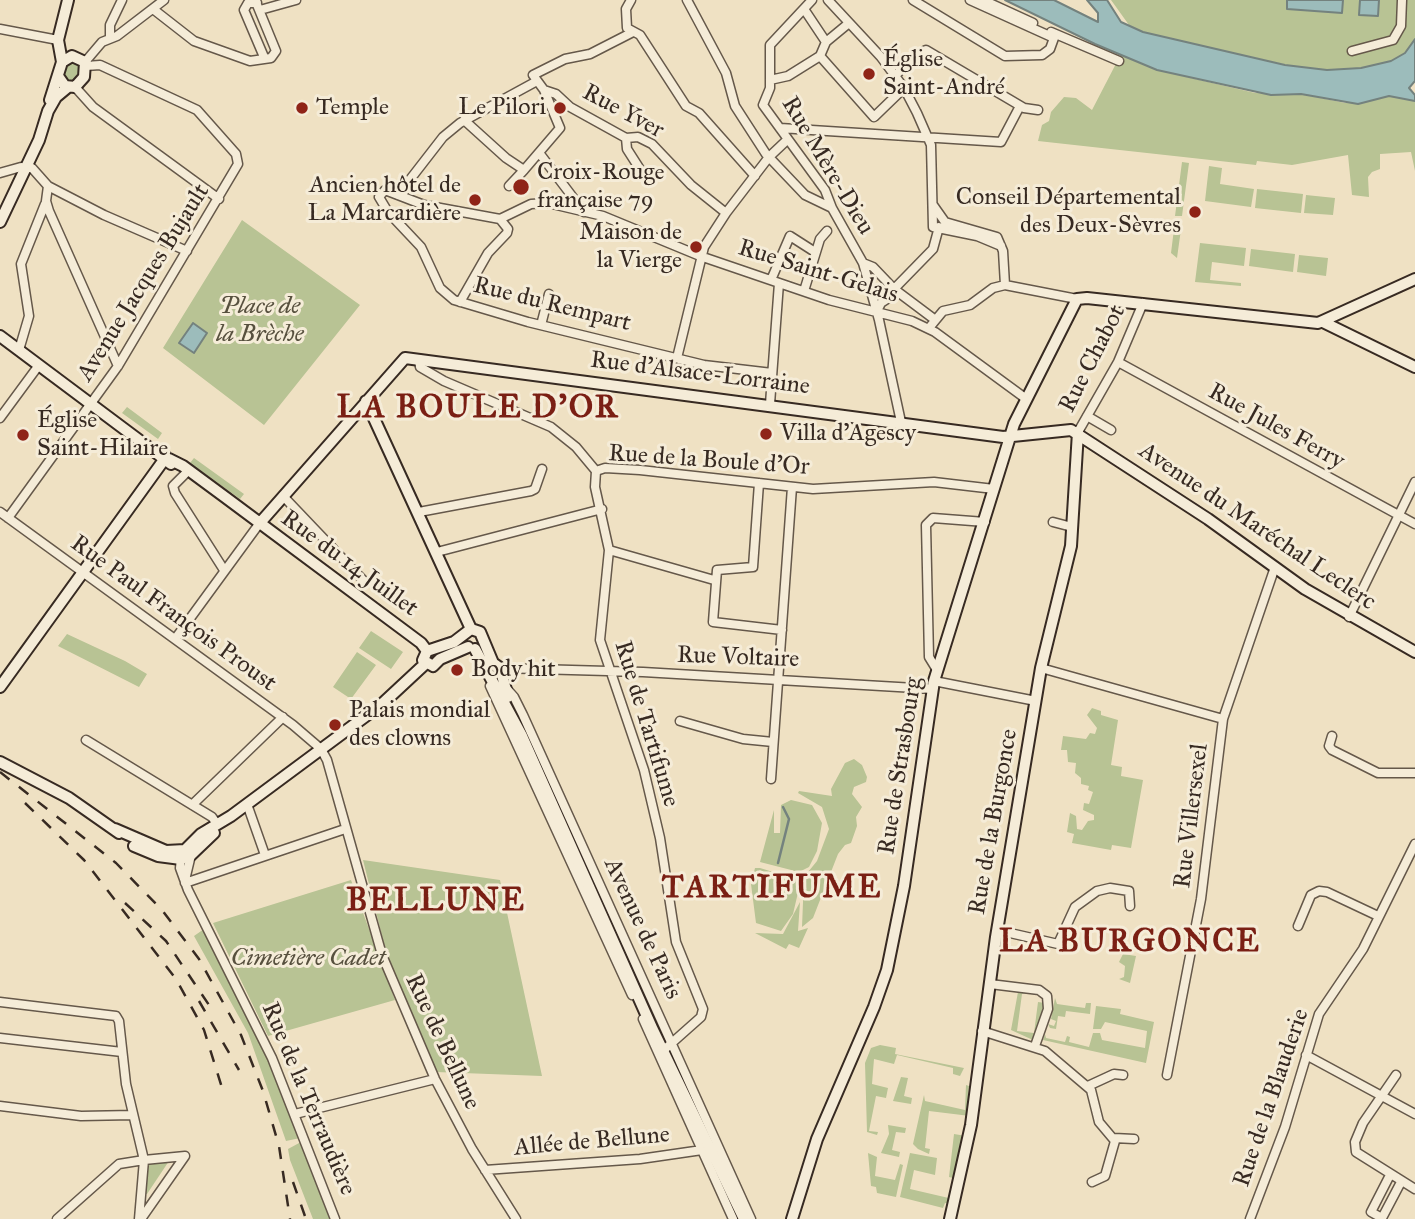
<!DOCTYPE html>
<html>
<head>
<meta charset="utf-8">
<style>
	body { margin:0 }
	canvas { display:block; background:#efe1c3 }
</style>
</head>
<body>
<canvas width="1415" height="1219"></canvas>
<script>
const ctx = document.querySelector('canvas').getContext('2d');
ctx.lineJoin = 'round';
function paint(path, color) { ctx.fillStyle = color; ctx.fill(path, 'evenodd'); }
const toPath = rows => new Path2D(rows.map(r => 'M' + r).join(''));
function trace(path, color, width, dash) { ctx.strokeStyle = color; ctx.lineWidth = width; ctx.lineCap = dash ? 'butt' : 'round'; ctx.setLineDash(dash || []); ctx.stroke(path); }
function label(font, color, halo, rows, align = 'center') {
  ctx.font = font + ' "IM FELL Great Primer",serif'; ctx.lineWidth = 6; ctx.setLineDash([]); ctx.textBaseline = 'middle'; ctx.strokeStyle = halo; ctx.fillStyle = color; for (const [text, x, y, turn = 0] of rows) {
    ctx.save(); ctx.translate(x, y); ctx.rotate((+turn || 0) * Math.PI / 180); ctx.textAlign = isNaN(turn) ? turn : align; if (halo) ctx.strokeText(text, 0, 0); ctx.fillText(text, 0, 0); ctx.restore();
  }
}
paint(toPath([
	[1111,0,1415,0,1415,39,1405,53,1391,61,1361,68,1327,70,1296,67,1143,32,1129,25],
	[1121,54,1157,70,1255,93,1301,94,1345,103,1389,96,1415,101,1415,171,1411,152,1380,154,1380,169,1372,172,1368,177,1369,197,1352,195,1348,155,1292,165,1257,161,1256,165,1038,141,1042,125,1049,121,1051,112,1064,97,1076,98,1092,110],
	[77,60,84,72,72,85,62,77,65,63],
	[1182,162,1189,163,1182,216,1175,216],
	[1209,166,1222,168,1220,184,1254,189,1251,207,1205,201],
	[1257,189,1303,194,1301,213,1255,208],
	[1306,195,1335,198,1333,215,1304,213],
	[242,220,360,305,264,425,163,348],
	[1175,221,1182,222,1177,258,1171,253],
	[1200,243,1246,248,1244,266,1212,262,1210,280,1241,283,1241,286,1195,282],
	[1251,249,1295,254,1293,272,1249,266],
	[1299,255,1328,258,1326,276,1297,272],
	[127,407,162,433,158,439,122,413],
	[194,458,244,494,240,499,190,463],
	[371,631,403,652,391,669,359,648],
	[67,634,125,661,147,674,139,687,58,646],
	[357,652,376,665,351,699,333,687],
	[1092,708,1101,711,1101,715,1118,720,1111,765,1122,767,1121,776,1143,780,1131,848,1112,845,1111,850,1072,843,1074,834,1067,832,1070,813,1076,816,1077,829,1082,830,1088,821,1094,820,1094,815,1083,810,1084,803,1089,804,1093,792,1088,790,1089,786,1081,784,1081,778,1075,773,1076,763,1068,762,1067,750,1061,750,1063,736,1086,739,1090,733,1095,734,1097,728,1087,715],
	[854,759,862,765,867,777,866,782,854,787,852,794,862,807,856,817,857,826,851,843,845,845,838,854,813,918,802,927,804,877,817,861,829,829,822,807,798,793,799,791,832,796,831,789,845,763],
	[791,800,812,805,822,823,817,851,809,867,799,872,760,862,774,810,774,833,780,833,781,805],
	[363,860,500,880,542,1076,436,1072,387,956],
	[760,868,796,879,800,884,793,914,781,931,756,923,751,884,755,868],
	[351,880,395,1000,268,1036,213,923],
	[800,902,798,931,808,928,799,948,789,944,786,949,755,933,783,934],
	[204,929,259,1039,300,1138,286,1141,248,1033,194,936],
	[1123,954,1136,956,1130,983,1119,979,1124,977,1125,966,1119,962],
	[1018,992,1028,993,1022,994,1017,1031,1034,1033,1038,1002,1045,1003,1033,1040,1011,1030],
	[1055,998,1057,1004,1085,1008,1086,1003,1091,1003,1090,1014,1066,1011,1065,1017,1058,1016,1056,1029,1050,1028,1048,1024,1054,1026,1056,1021,1051,1019],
	[1096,1006,1121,1009,1120,1014,1154,1022,1146,1063,1043,1040,1045,1034,1046,1038,1065,1042,1067,1036,1070,1037,1069,1042,1089,1047,1093,1033,1100,1033,1102,1040,1145,1048,1147,1031,1105,1022,1101,1029,1093,1029],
	[880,1045,896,1048,895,1054,964,1068,960,1076,953,1074,953,1068,897,1055,894,1064,874,1059,872,1084,888,1088,886,1098,876,1096,869,1131,878,1132,877,1135,867,1132,865,1063,871,1048],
	[901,1077,908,1078,904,1096,912,1098,911,1104,893,1101],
	[966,1085,969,1086,968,1096,972,1097,970,1116,929,1111,925,1148,930,1149,929,1154,918,1149,913,1144,924,1095,925,1101,965,1110],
	[888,1125,906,1128,905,1133,896,1132,892,1150,900,1152,899,1157,881,1153,889,1134],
	[954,1134,966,1136,957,1179,949,1177],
	[301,1142,330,1219,313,1219,290,1160,288,1149],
	[868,1153,877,1157,875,1176,895,1180,900,1164,903,1165,896,1197,877,1193,876,1187,871,1186],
	[910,1153,937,1158,935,1175,914,1170,910,1189,953,1199,952,1204,945,1203,943,1208,900,1197],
	[169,1161,147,1194,146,1194,148,1164]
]), '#b8c394');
const water = toPath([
	[1005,0,1054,0,1098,22,1098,13,1087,0,1107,0,1121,22,1143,32,1285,65,1327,70,1361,68,1391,61,1405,53,1415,39,1415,81,1409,88,1415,95,1415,101,1389,96,1358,104,1301,94,1271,95,1157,70,1095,44,1005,0],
	[1287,0,1343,0,1342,13,1287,9,1287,0],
	[1360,0,1379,0,1378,16,1359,15,1360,0],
	[193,323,207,333,194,353,179,343,193,323]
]);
paint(water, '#9cbcbb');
trace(water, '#74827e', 2);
trace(toPath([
	[778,863,789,819,783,807]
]), '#74827e', 2.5);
const street = toPath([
	[631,0,626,9,627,28,640,35,686,106,699,113,755,176],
	[687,0,726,73,735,106,766,154,805,195,832,208],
	[812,0,770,45,770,88,763,105,825,190,832,208,863,263,879,320,901,422],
	[828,0,881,57,904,88,917,113,931,145,933,227,977,236,1001,246],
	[913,0,1005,56,1042,55,1050,49,1054,38,970,0],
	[983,0,1033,23],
	[257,3,248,3,244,10,264,57],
	[153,9,194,41,250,61,271,58,276,51,255,0],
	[804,9,826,42],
	[260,10,296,0],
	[0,29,58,40],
	[633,32,590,54,565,59,533,75,544,90,556,94,570,107,626,138,638,137,652,144,691,185,726,213],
	[1051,32,1119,61],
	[110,38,110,25,122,0],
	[1352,51,1393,40,1401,26,1402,0],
	[820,56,874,117,904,88],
	[85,62,102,42,117,36,164,0],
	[895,76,910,60,926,50,1024,108,1038,110],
	[770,80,788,76,820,56,826,42,849,23],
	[75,87,93,107,219,199],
	[464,120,506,158,524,170,560,128,544,90],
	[780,128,1001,142,1020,106],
	[626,138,627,149,643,174],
	[540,154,584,212],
	[26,168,32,168,48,186,104,215,187,251],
	[0,173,21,167],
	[48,186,46,201,49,211,118,366],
	[509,186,524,170],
	[398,195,443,137,460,123,537,81],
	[933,205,945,222,997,237,1003,251,1005,285],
	[500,219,424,205,385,190,379,197,388,212,421,247,440,288,454,300,528,322,704,365,772,373],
	[500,219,531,204,548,203,603,216,700,256,829,300,912,321,935,332,1025,398],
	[863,263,873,267,894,289],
	[771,280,790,236,815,252],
	[1005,285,1077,299],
	[804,291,820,239,827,231],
	[898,292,934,319],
	[460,302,488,253,507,233,508,229,500,219],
	[877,311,881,303,898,292,894,289,933,249,939,227],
	[541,325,549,294],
	[929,328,943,311,970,305,993,288,1005,285],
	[19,350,29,316,21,264,45,204],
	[677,358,704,247,726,213,769,157,787,140],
	[419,359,420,367,444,381,551,427,576,447,596,471],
	[1118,362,1415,524],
	[770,404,779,283],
	[1087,416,1111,430],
	[0,418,39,365],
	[1078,432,1118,362,1143,303],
	[596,471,595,487,609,550,600,640,644,770,660,838,676,942,703,1009,701,1017,665,1049],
	[596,471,605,468,640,470,813,489,934,482,994,489],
	[185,474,173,486,175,493,224,570],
	[759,483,753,567,717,570,713,622,782,630],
	[283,496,364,581],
	[0,512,293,725,321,749,327,760,382,955,435,1079,472,1149,516,1219],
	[419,512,531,491,535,489,542,469],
	[8,518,118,366,238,164,236,154,197,110,100,65,86,66],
	[1053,522,1072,527],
	[609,550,714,580],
	[437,552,602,509],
	[1349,617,1415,482],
	[175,639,259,524],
	[500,668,643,672,932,689],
	[1041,668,1223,719],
	[937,670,929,657,926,525,933,518,985,522],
	[934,681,1036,701],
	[490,686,632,995],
	[507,689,514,697,523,715,751,1219],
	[680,721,743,739,773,742],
	[1332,736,1329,746,1332,750,1378,773,1415,773],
	[86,740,212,817,217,824],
	[771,779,792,487],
	[247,804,265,855],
	[192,805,283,717],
	[181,857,180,868,188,890,272,1058,335,1219],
	[185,880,191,855],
	[185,883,345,829],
	[1298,926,1311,895,1319,891,1327,892,1378,916],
	[997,930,1058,944,1075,907,1097,891,1110,888,1129,891,1130,906],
	[990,984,1039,990,1047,996,1048,1009,1035,1046],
	[0,1002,116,1016,119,1021,126,1084,144,1160,119,1164,57,1219],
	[643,1019,733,1219],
	[982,1031,1045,1051,1091,1090,1099,1122,1115,1141,1105,1176,1092,1182],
	[0,1038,122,1052],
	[1306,1055,1415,1114],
	[1167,1075,1201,899,1223,719,1275,567],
	[1396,1075,1363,1123,1355,1142,1356,1152,1415,1189],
	[1088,1086,1114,1074,1123,1075],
	[0,1106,81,1116,133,1115],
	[295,1114,435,1079],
	[1114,1138,1134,1139],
	[485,1170,640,1159,702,1150],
	[1390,1175,1371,1212,1382,1218,1401,1182],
	[139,1219,144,1160,185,1156,141,1219],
	[1250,1219,1285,1127,1319,1014,1363,949,1415,844]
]);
const secondary = toPath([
	[62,62,58,40,68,0],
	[50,100,62,62,72,56,85,62,84,77,75,87,65,86,58,76],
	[0,222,39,140,48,111,56,97,68,87],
	[1323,322,1415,367],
	[0,336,171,464],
	[366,401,471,629],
	[169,459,183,466,225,497,421,643,427,651],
	[259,524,405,358,1003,437,1071,430,1208,519,1305,589,1415,652],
	[471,629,480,632,493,663,500,668,508,697],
	[468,647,440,659,433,666,423,660,427,651,454,642,471,629],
	[475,649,522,736,653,1030,744,1219],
	[0,687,166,457],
	[0,762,69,798,119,833],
	[115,829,166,851,185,850,201,834,231,816,382,704,425,664],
	[134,846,158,856,181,859,191,855,214,833],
	[792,1219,817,1139,874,1007,887,970,904,886,934,681,1014,424,1077,299,1087,298,1318,323,1415,279],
	[950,1219,971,1125,996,937,1041,668,1071,546,1078,432]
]);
trace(street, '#65584a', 11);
trace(secondary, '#372a22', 14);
trace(street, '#f5ecd8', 8);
trace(secondary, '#f5ecd8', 10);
trace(toPath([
	[0,772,116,863,162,910,199,959,241,1035,263,1091,279,1146,290,1219],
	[25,803,84,860,176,979,204,1030,224,1094],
	[125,903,166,941,211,1008],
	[199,1001,239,1070],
	[293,1182,306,1219]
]), '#372a22', 2.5, [12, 12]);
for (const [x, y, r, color] of [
	[869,74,7,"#8f2418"],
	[302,108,7,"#8f2418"],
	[560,108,7,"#8f2418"],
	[521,187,9,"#8f2418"],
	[475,200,7,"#8f2418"],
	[1195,212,7,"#8f2418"],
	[696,247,7,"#8f2418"],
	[766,434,7,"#8f2418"],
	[23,435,7,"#8f2418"],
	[457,670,7,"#8f2418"],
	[335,725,7,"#8f2418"]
]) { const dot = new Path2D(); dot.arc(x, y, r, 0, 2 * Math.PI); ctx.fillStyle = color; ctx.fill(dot); trace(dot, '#f5ecd8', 2.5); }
label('24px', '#372a22', '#f5ecd8', [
	["Église",883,60],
	["Saint-André",883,88],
	["Temple",316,108],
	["Le Pilori",546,108,"right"],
	["Croix-Rouge",537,173],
	["française 79",537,201],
	["Ancien hôtel de",461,186,"right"],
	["La Marcardière",461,214,"right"],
	["Conseil Départemental",1181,198,"right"],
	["des Deux-Sèvres",1181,226,"right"],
	["Maison de",682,233,"right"],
	["la Vierge",682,261,"right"],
	["Église",37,421],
	["Saint-Hilaire",37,449],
	["Villa d'Agescy",780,434],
	["Body hit",471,670],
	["Palais mondial",349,711],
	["des clowns",349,739]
], 'left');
label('24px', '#372a22', '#f5ecd8', [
	["Rue Yver",623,112,28],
	["Rue Mère-Dieu",827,166,59],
	["Rue Saint-Gelais",818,272,17],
	["Avenue Jacques Bujault",144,283,-58],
	["Rue du Rempart",552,305,14],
	["Rue Chabot",1093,359,-63],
	["Rue d'Alsace-Lorraine",700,374,7],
	["Rue Jules Ferry",1276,427,29],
	["Rue de la Boule d'Or",709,461,4],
	["Avenue du Maréchal Leclerc",1257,527,34],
	["Rue du 14 Juillet",349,564,36],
	["Rue Paul François Proust",173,614,36],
	["Rue Voltaire",738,658,2],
	["Rue de Tartifume",646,724,73],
	["Rue de Strasbourg",901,766,-81],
	["Rue Villersexel",1192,816,-83],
	["Rue de la Burgonce",994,822,-80],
	["Avenue de Paris",642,929,65],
	["Rue de Bellune",442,1042,65],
	["Rue de la Blauderie",1272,1098,-71],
	["Rue de la Terraudière",308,1099,67],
	["Allée de Bellune",592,1142,-5]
]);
label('italic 24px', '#57503e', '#f5ecd8', [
	["Place de",260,307],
	["la Brèche",260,335],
	["Cimetière Cadet",308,959]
]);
ctx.letterSpacing = '2px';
label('bold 32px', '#7a1f14', '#f5ecd8', [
	["LA BOULE D'OR",478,409],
	["TARTIFUME",772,889],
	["BELLUNE",436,902],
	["LA BURGONCE",1130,943]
]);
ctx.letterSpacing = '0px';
</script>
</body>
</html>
